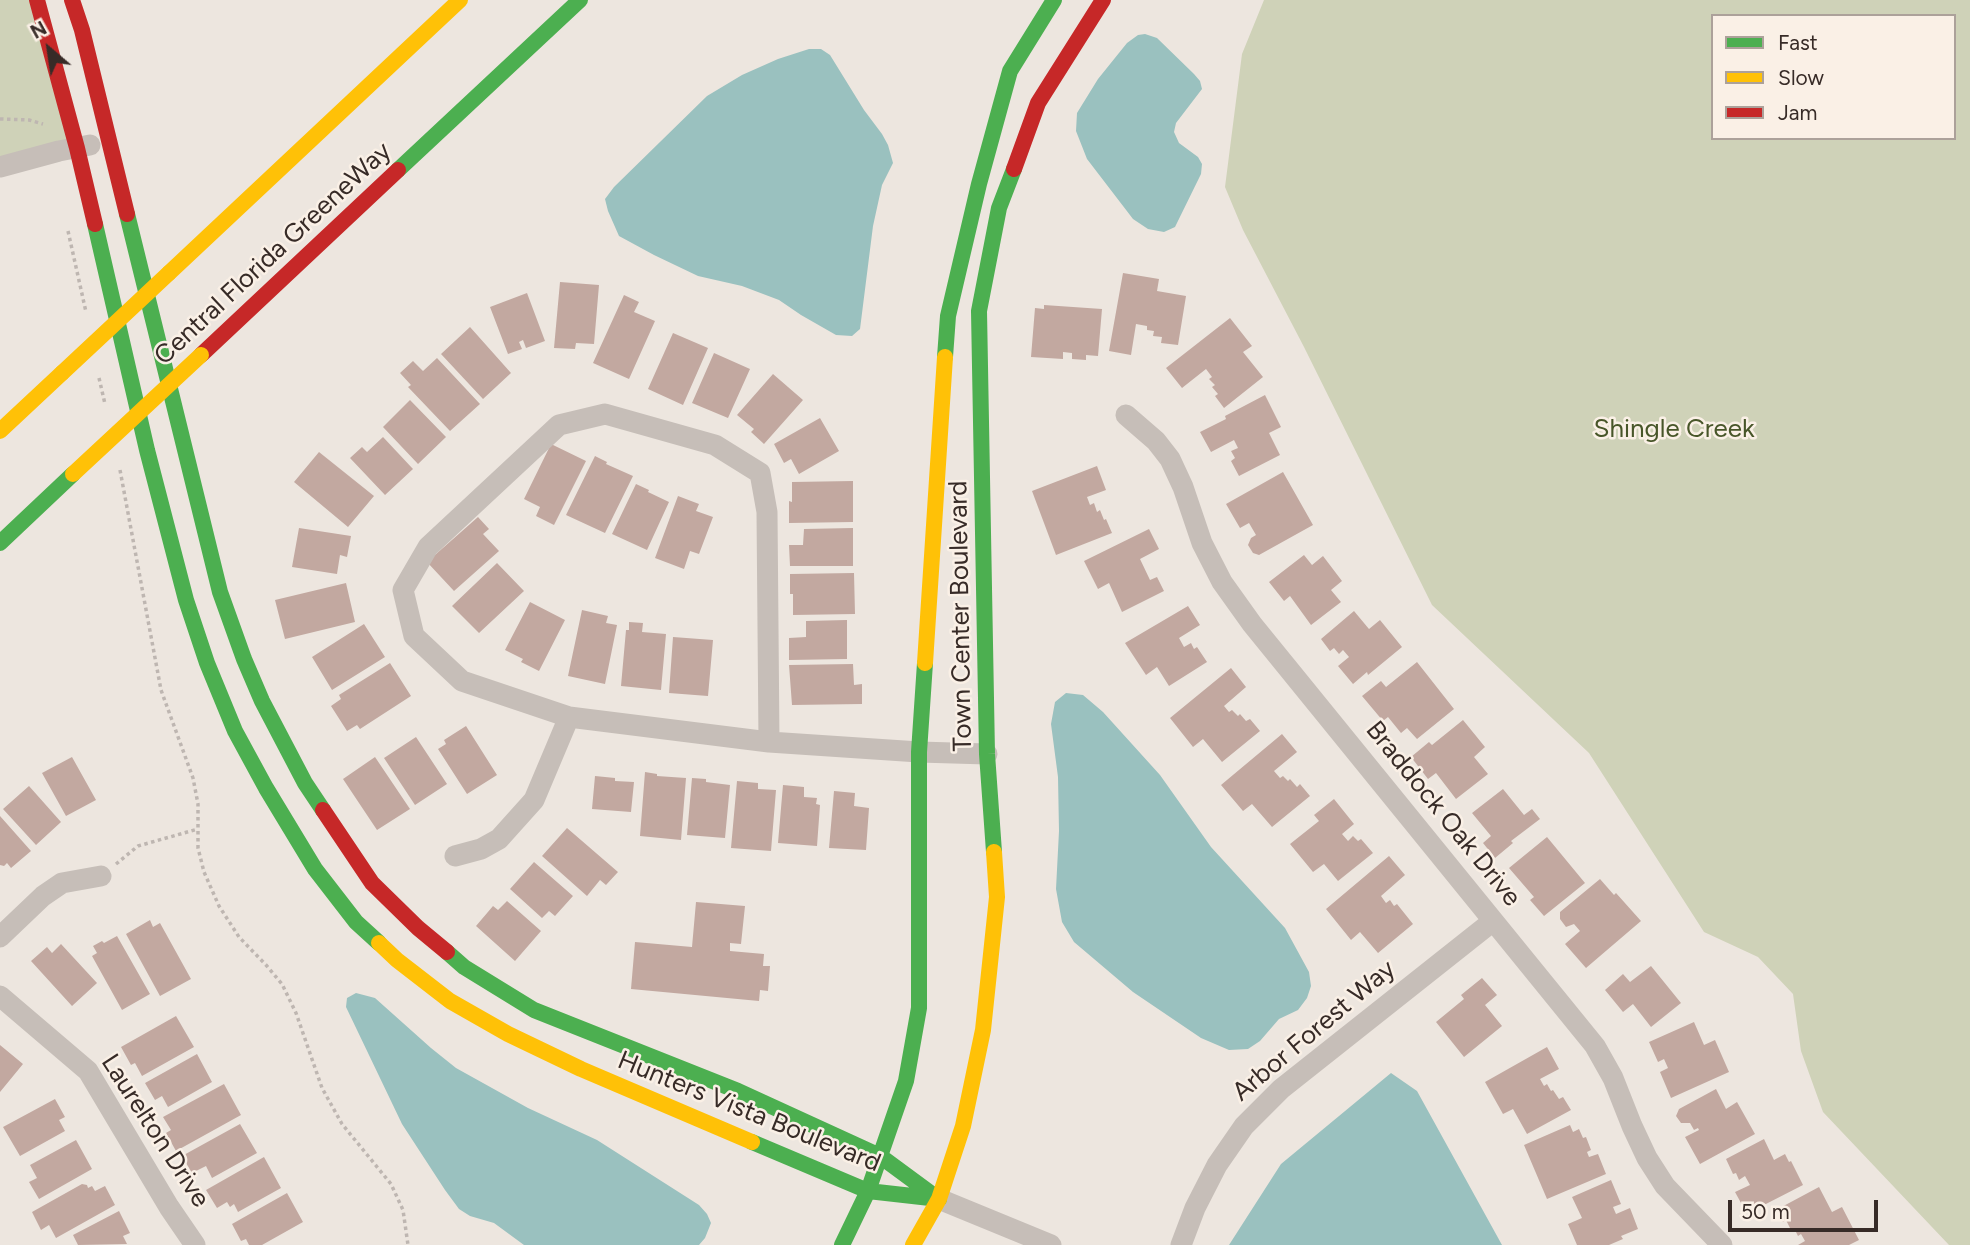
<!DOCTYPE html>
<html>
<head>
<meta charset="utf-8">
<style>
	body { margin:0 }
	#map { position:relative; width:1970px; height:1245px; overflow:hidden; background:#ede6df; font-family:Figtree,sans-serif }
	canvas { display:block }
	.legend { position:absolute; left:1711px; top:14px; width:245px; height:126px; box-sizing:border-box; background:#faf0e6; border:2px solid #aca19a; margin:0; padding:9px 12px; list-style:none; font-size:21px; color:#372b27 }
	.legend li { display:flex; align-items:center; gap:14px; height:35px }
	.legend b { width:35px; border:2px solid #aca19a }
	.north { position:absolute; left:14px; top:14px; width:70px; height:70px; -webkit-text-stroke:5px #faf0e6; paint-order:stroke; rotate:331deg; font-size:19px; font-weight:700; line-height:28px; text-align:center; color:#372b27 }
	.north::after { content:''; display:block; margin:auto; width:24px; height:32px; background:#372b27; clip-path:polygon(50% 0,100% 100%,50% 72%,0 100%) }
	.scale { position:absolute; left:1728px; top:1200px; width:150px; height:32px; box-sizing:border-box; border:4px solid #372b27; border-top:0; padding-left:9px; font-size:21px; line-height:24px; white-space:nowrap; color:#372b27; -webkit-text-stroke:5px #faf0e6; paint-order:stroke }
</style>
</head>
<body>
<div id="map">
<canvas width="1970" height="1245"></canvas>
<ul class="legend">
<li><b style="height:9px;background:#4caf50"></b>Fast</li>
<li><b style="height:9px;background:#ffc107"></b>Slow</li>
<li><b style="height:9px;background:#c62828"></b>Jam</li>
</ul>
<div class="north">N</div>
<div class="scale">50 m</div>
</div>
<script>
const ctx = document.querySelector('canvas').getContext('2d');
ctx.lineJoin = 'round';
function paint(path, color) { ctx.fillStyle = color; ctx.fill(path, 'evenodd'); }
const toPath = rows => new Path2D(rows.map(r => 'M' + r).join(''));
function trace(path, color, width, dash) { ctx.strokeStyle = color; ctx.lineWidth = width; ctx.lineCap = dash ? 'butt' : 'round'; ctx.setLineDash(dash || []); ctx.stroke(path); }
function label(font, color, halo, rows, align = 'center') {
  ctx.font = font + ' Figtree,sans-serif'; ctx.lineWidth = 5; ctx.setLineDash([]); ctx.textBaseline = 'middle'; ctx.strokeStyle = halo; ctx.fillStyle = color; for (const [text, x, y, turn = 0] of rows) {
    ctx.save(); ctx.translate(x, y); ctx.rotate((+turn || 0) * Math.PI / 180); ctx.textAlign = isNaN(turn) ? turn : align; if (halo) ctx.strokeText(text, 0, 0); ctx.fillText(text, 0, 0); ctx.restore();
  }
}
paint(toPath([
	[0,0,37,0,77,148,0,167],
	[1264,0,1970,0,1970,1245,1949,1245,1823,1112,1801,1051,1793,994,1758,957,1704,932,1589,753,1432,605,1304,347,1243,230,1225,187,1242,54],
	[1713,16,1954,16,1954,138,1713,138]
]), '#cfd2b8');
paint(toPath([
	[1145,34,1157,38,1194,74,1200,81,1202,89,1176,123,1174,132,1179,143,1198,157,1202,164,1201,174,1175,227,1164,232,1148,229,1133,219,1087,159,1076,131,1077,113,1098,79,1127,43,1138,35],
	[809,49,821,49,830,55,864,110,882,134,888,145,893,163,882,185,873,226,860,329,852,336,836,335,801,315,779,300,742,286,698,276,654,255,619,236,608,211,605,199,614,187,707,96,742,75,778,59],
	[1066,693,1083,695,1103,712,1160,775,1211,847,1285,928,1309,972,1311,986,1307,998,1298,1010,1279,1019,1260,1041,1248,1049,1229,1050,1201,1038,1133,992,1074,942,1062,922,1056,889,1059,831,1058,777,1051,724,1055,702],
	[356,993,375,998,431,1048,456,1068,528,1108,597,1140,699,1205,707,1214,711,1223,705,1238,699,1245,524,1245,494,1223,470,1216,459,1209,445,1190,402,1124,346,1007,347,998],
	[1391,1073,1417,1091,1502,1245,1229,1245,1281,1164]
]), '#9ac1bf');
paint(toPath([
	[1123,273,1159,279,1157,291,1186,296,1178,345,1161,343,1162,337,1153,336,1154,331,1147,330,1147,326,1136,324,1131,355,1109,351],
	[560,282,599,285,594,344,576,343,575,349,554,348],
	[527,293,545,341,526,348,523,340,519,342,522,349,508,354,490,307],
	[624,295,639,302,634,312,655,321,629,379,593,363],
	[1044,305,1102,309,1098,356,1086,355,1086,360,1072,359,1072,353,1063,352,1063,359,1031,357,1035,308,1044,309],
	[1230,318,1252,346,1243,352,1263,377,1224,408,1215,396,1218,394,1212,387,1215,385,1209,379,1212,377,1206,369,1182,388,1166,368],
	[470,327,511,373,483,399,441,354],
	[673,333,708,348,683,405,648,389],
	[714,353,750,369,728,418,692,403],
	[437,358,480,404,450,431,408,387,411,385,400,373,413,361,423,371],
	[773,374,803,400,764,444,751,432,754,429,737,415],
	[1265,395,1281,427,1269,433,1280,455,1239,476,1231,461,1235,458,1231,451,1238,448,1234,440,1211,452,1200,432,1226,419,1225,416],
	[410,400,446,437,418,464,383,427],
	[820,418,839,451,799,474,791,459,784,463,774,444],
	[383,437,413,469,385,495,350,458,362,447,367,452],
	[551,444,586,461,554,525,536,516,540,507,524,499],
	[319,452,374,496,348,527,294,482],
	[595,456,607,462,606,464,633,476,605,533,566,515],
	[1097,466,1106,490,1087,497,1090,505,1094,503,1097,512,1100,510,1104,520,1106,519,1112,533,1056,555,1032,491],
	[1283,472,1313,525,1259,555,1253,553,1248,545,1251,538,1256,535,1249,523,1240,528,1226,504],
	[853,481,853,522,789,523,789,501,792,502,792,482],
	[636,484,649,490,648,492,669,502,647,550,612,534],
	[678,496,699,504,696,511,713,517,699,554,690,551,684,569,655,558],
	[478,517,489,529,483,534,499,551,454,591,427,562],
	[299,528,351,536,347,557,340,555,337,574,292,567],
	[853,528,853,566,790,566,789,545,803,545,804,529],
	[1149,529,1159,549,1140,559,1150,580,1157,577,1164,591,1122,612,1109,583,1098,589,1084,561],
	[1304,555,1312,565,1323,556,1342,581,1331,590,1341,602,1311,625,1290,596,1284,601,1269,582],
	[497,563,524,591,479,633,452,606],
	[854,573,855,614,793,615,793,594,790,594,790,574],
	[346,583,355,622,285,639,275,600],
	[530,602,565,620,539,671,521,662,523,659,505,650],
	[1188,606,1200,625,1179,638,1184,647,1191,643,1194,649,1197,647,1207,662,1169,686,1157,667,1146,675,1125,643],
	[582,610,608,616,606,623,617,625,605,684,568,676],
	[1354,611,1369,629,1380,620,1402,647,1368,675,1367,672,1353,684,1338,666,1349,657,1343,650,1339,654,1334,648,1330,651,1321,639],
	[847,620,847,659,789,660,789,638,806,637,806,621],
	[629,622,643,623,642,632,666,634,661,690,621,686,626,630,629,630],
	[364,624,385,657,332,690,312,657],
	[673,637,713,640,708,696,669,693],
	[1417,662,1454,709,1417,739,1407,728,1401,733,1388,717,1383,721,1362,696,1381,681,1386,687],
	[390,663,411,696,360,729,357,725,347,731,331,706,341,699,339,695],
	[853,664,854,685,862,684,862,704,792,705,789,665],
	[1231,668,1246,687,1224,706,1229,712,1232,710,1238,716,1240,714,1246,721,1250,719,1260,731,1222,762,1203,739,1193,747,1170,718],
	[1463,720,1485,747,1474,757,1488,774,1456,799,1436,773,1428,779,1411,757,1429,742,1432,745],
	[466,726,497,775,467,794,438,749,446,744,444,740],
	[1282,734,1297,752,1274,771,1280,778,1283,776,1288,781,1290,779,1297,787,1300,784,1310,796,1272,827,1252,804,1243,811,1221,785],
	[416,737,447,784,415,805,384,758],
	[72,757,96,800,66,816,42,773],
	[375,757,410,809,377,830,343,779],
	[645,772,657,774,657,776,686,778,681,840,640,836],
	[595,776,615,778,615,781,634,782,631,812,592,809],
	[692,778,706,779,706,782,730,785,725,838,687,835],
	[737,781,758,783,758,789,776,790,771,851,731,848],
	[783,785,804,787,804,797,817,798,816,804,820,805,817,846,778,843],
	[29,786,61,822,36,845,3,809],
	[1503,789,1524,815,1532,809,1540,819,1511,841,1513,843,1495,858,1483,843,1491,836,1472,813],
	[834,791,855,793,854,806,869,808,866,850,829,848],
	[1334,799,1354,824,1342,834,1348,841,1353,836,1358,841,1361,839,1373,853,1338,881,1324,864,1313,872,1290,844,1319,821,1314,815],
	[0,816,31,851,11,868,7,863,4,866,0,865],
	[567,828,618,872,606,885,600,880,587,896,542,856],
	[1547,837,1585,883,1544,916,1530,900,1534,897,1509,868],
	[1389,856,1405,875,1381,896,1386,903,1390,900,1394,906,1397,904,1413,924,1378,953,1360,932,1351,940,1326,909],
	[534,862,573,896,555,916,549,911,542,918,510,889],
	[1600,879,1614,895,1616,893,1641,921,1586,968,1565,944,1580,931,1574,924,1566,927,1560,919,1560,912],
	[507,901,541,931,515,961,476,926,493,906,498,910],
	[696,902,745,906,741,944,730,943,730,951,764,954,763,966,770,966,768,991,760,990,759,1001,631,989,635,942,692,947],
	[150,920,153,927,160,923,191,979,160,996,126,934],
	[117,936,150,994,122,1010,92,956,97,953,93,946,102,941,104,943],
	[61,944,97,983,72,1006,31,961,47,947,52,953],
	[1651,966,1681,1003,1651,1027,1633,1004,1623,1012,1605,990,1623,974,1630,982],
	[1482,978,1497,995,1485,1005,1502,1026,1464,1057,1436,1022,1464,999,1461,995],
	[176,1016,194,1047,142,1076,135,1063,131,1065,121,1047],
	[1694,1022,1704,1045,1715,1040,1729,1072,1671,1098,1660,1072,1668,1068,1664,1059,1658,1062,1649,1042],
	[0,1045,23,1064,0,1092],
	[1547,1047,1559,1069,1540,1079,1544,1086,1547,1084,1551,1091,1553,1090,1559,1099,1563,1097,1571,1110,1527,1134,1513,1109,1503,1114,1485,1082],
	[197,1054,212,1082,168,1107,162,1096,155,1100,145,1083],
	[224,1084,241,1115,176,1151,166,1133,171,1130,163,1117],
	[1716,1089,1726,1109,1737,1102,1755,1134,1700,1164,1685,1137,1699,1130,1698,1128,1694,1130,1690,1123,1681,1123,1676,1116,1679,1109],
	[55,1099,65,1117,59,1120,65,1131,20,1156,3,1127],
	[240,1124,257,1153,212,1178,206,1166,192,1173,182,1156],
	[1570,1125,1573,1132,1579,1129,1583,1138,1586,1137,1591,1150,1587,1152,1589,1157,1598,1154,1606,1174,1547,1199,1524,1145],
	[1764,1139,1774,1160,1785,1154,1789,1162,1791,1161,1803,1185,1762,1206,1761,1204,1746,1212,1735,1192,1750,1185,1745,1176,1739,1180,1736,1173,1733,1174,1726,1159],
	[76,1140,92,1169,39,1199,29,1182,37,1178,30,1165],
	[264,1157,281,1188,238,1212,234,1204,230,1207,227,1202,217,1208,206,1190],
	[1611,1180,1621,1204,1613,1207,1616,1214,1630,1208,1638,1229,1621,1236,1623,1239,1609,1245,1577,1245,1568,1224,1582,1218,1572,1197],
	[82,1184,87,1185,88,1188,92,1186,95,1191,105,1186,115,1205,56,1238,49,1225,41,1230,32,1212],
	[1819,1187,1832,1212,1842,1207,1859,1240,1849,1245,1798,1245,1805,1241,1801,1234,1798,1236,1794,1228,1791,1230,1786,1220,1783,1222,1776,1210],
	[287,1193,303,1222,262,1245,249,1245,246,1239,241,1241,232,1224],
	[119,1211,130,1233,123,1236,127,1244,78,1245,73,1235]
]), '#c2a8a0');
trace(toPath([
	[0,119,29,120,43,124],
	[68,231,86,312],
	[99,378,105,404],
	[120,470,161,690,193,778,198,804,198,848,204,872,219,906,239,937,266,965,282,984,296,1013,322,1088,342,1124,391,1184,403,1210,408,1245],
	[116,864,138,846,198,829]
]), '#beb6b1', 3.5, [3.5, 3.5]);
trace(toPath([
	[0,167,59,151,90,145],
	[1126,415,1156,441,1170,459,1183,487,1202,543,1222,582,1252,624,1595,1046,1613,1078,1632,1126,1647,1158,1665,1186,1722,1245],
	[769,742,767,512,760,473,715,445,605,414,559,425,428,547,403,590,414,636,462,681,569,717,769,742,919,752,987,754],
	[455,856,481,849,499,839,534,800,569,717],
	[0,937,43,896,62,883,101,876],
	[0,996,88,1071,169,1207,195,1245],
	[939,1199,1051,1245],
	[1181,1245,1195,1208,1217,1165,1244,1126,1281,1089,1493,921]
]), '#c6beb8', 21);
trace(toPath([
	[398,170,580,0],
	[127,214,220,592,244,659,262,701,305,783,323,810],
	[95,224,147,450,186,600,207,663,235,731,266,788,315,869,356,922,379,943],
	[945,357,948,316,979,184,1010,71,1054,0],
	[0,543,73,474],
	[994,852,987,754,979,311,999,208,1014,169],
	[447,952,464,967,534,1010,738,1091,880,1156,937,1198],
	[752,1142,868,1191,939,1199],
	[842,1245,868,1191,906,1081,919,1008,919,752,925,663]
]), '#4caf50', 16);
trace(toPath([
	[169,273,460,0],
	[0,431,62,373],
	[925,663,945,357],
	[379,943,397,960,450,1001,508,1034,581,1069,752,1142],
	[913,1245,939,1199,963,1126,983,1030,997,897,994,852]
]), '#ffc107', 16);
trace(toPath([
	[37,0,77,148,95,224],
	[72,0,82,30,127,214],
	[1014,169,1038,103,1103,0],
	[201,355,398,170],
	[323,810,372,883,418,928,447,952]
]), '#c62828', 16);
trace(toPath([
	[62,373,169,273],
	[73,474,201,355]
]), '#ffc107', 16);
label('26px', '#372b27', '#faf0e6', [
	["Central Florida GreeneWay",273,254,-43],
	["Town Center Boulevard",961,616,-91],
	["Braddock Oak Drive",1443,814,51],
	["Arbor Forest Way",1314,1031,-40],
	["Hunters Vista Boulevard",749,1112,22],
	["Laurelton Drive",155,1131,57]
]);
label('26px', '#485629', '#faf0e6', [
	["Shingle Creek",1674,429]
]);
</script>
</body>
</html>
